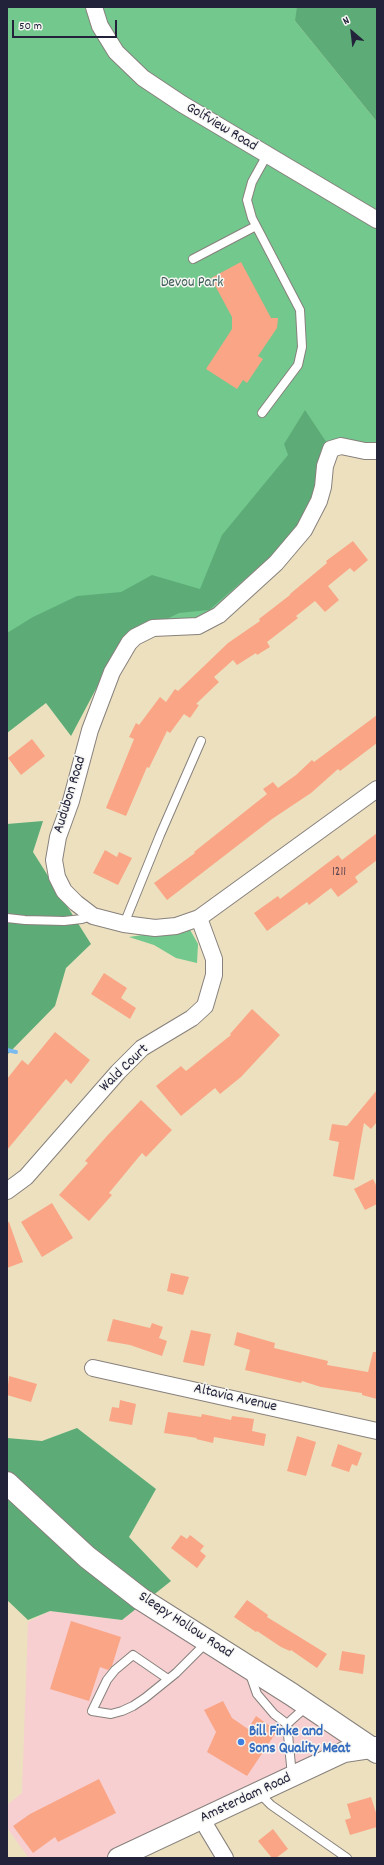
<!DOCTYPE html>
<html>
<head>
<meta charset="utf-8">
<style>
	body { margin:0 }
	#map { position:relative; width:384px; height:1865px; overflow:hidden; background:#ece0bf; font-family:Dekko,sans-serif }
	canvas { display:block }
	.frame { position:absolute; inset:0; border:8px solid #22223b; pointer-events:none }
	.north { position:absolute; left:332px; top:12px; width:40px; height:40px; -webkit-text-stroke:3px #f6f6f2; paint-order:stroke; rotate:332deg; font-size:11px; font-weight:700; line-height:16px; text-align:center; color:#22223b }
	.north::after { content:''; display:block; margin:auto; width:14px; height:18px; background:#22223b; clip-path:polygon(50% 0,100% 100%,50% 72%,0 100%) }
	.scale { position:absolute; left:12px; top:20px; width:105px; height:18px; box-sizing:border-box; border:2px solid #22223b; border-top:0; padding-left:5px; font-size:12px; line-height:14px; white-space:nowrap; color:#22223b; -webkit-text-stroke:3px #f6f6f2; paint-order:stroke }
</style>
</head>
<body>
<div id="map">
<canvas width="384" height="1865"></canvas>
<div class="frame"></div>
<div class="north">N</div>
<div class="scale">50 m</div>
</div>
<script>
const ctx = document.querySelector('canvas').getContext('2d');
ctx.lineJoin = 'round';
function paint(path, color) { ctx.fillStyle = color; ctx.fill(path, 'evenodd'); }
const toPath = rows => new Path2D(rows.map(r => 'M' + r).join(''));
function trace(path, color, width, dash) { ctx.strokeStyle = color; ctx.lineWidth = width; ctx.lineCap = dash ? 'butt' : 'round'; ctx.setLineDash(dash || []); ctx.stroke(path); }
function label(font, color, halo, rows, align = 'center') {
  ctx.font = font + ' Dekko,sans-serif'; ctx.lineWidth = 3; ctx.setLineDash([]); ctx.textBaseline = 'middle'; ctx.strokeStyle = halo; ctx.fillStyle = color; for (const [text, x, y, turn = 0] of rows) {
    ctx.save(); ctx.translate(x, y); ctx.rotate((+turn || 0) * Math.PI / 180); ctx.textAlign = isNaN(turn) ? turn : align; if (halo) ctx.strokeText(text, 0, 0); ctx.fillText(text, 0, 0); ctx.restore();
  }
}
paint(toPath([
	[145,1602,371,1748,118,1858,29,1858,7,1828,7,1805,22,1793,28,1622,50,1611,122,1620]
]), '#f7cfd1');
paint(toPath([
	[7,7,303,7,295,21,377,122,377,451,341,446,304,530,219,615,172,627,7,691],
	[189,928,198,944,197,963,176,958,154,945,129,937]
]), '#72c88d');
paint(toPath([
	[297,7,377,7,377,122,295,21],
	[305,410,331,449,306,526,209,610,179,613,121,642,71,736,46,703,7,733,7,633,33,617,77,596,121,592,152,575,200,589,222,535,288,455,284,444],
	[43,821,33,852,91,944,66,968,55,1006,7,1055,7,824],
	[77,1428,156,1489,129,1537,171,1581,122,1620,50,1611,28,1620,7,1600,7,1438,42,1441]
]), '#5dac78');
trace(toPath([
	[7,1050,16,1052]
]), '#7abbef', 4);
paint(toPath([
	[241,262,271,318,278,318,277,328,258,356,263,359,247,383,243,380,237,389,206,369,232,329,232,317,211,278],
	[353,541,368,560,354,572,350,568,328,586,339,600,325,612,315,601,296,616,298,618,267,642,270,647,257,655,256,653,237,665,233,660,214,677,219,682,196,704,199,705,190,718,184,714,170,733,167,731,149,768,147,767,126,816,106,808,134,739,129,737,136,723,139,725,160,697,166,702,175,689,178,691,228,643,260,621,259,619,290,595,290,594,327,563,326,561],
	[377,715,377,743,340,771,338,769,311,793,272,819,167,900,154,883,195,853,194,852,267,794,263,789,273,782,278,788,296,775,312,760,314,762],
	[32,739,45,756,21,775,8,758],
	[377,833,377,860,355,877,358,882,338,897,331,888,309,905,307,902,267,931,254,913,278,896,280,899,338,855,342,860],
	[105,850,117,857,119,852,132,858,118,885,93,873],
	[104,973,127,988,121,998,136,1008,130,1019,91,994],
	[252,1009,280,1035,241,1077,220,1094,215,1088,181,1116,156,1086,181,1066,186,1071,231,1035,230,1034],
	[55,1032,90,1060,71,1084,66,1079,7,1150,7,1079,22,1060,28,1065],
	[377,1090,377,1122,371,1129,364,1123,354,1180,333,1176,339,1142,329,1140,332,1124,347,1126],
	[141,1100,172,1130,146,1157,142,1153,109,1193,112,1195,89,1221,59,1195,88,1163,85,1161,106,1137],
	[373,1179,377,1187,377,1204,365,1210,354,1189],
	[52,1203,73,1238,42,1257,21,1222],
	[7,1222,9,1222,23,1262,7,1268],
	[171,1273,189,1277,183,1295,167,1291],
	[113,1319,150,1328,152,1323,163,1327,159,1338,167,1341,162,1356,130,1345,107,1341],
	[191,1330,211,1334,204,1366,183,1362],
	[237,1332,275,1343,274,1348,328,1361,327,1365,368,1372,373,1352,377,1352,377,1399,362,1395,362,1393,321,1387,302,1381,301,1383,245,1370,250,1350,234,1345],
	[9,1376,37,1384,31,1402,7,1395],
	[120,1400,136,1404,132,1425,109,1421,112,1407,119,1408],
	[168,1412,201,1417,202,1414,231,1420,232,1416,254,1419,252,1431,266,1434,264,1446,214,1437,213,1443,196,1439,197,1438,164,1433],
	[297,1436,316,1442,306,1476,287,1471],
	[338,1444,362,1453,357,1466,352,1464,349,1472,331,1466],
	[181,1535,187,1539,190,1535,204,1546,200,1551,206,1556,197,1568,171,1548],
	[247,1600,268,1615,267,1617,327,1654,317,1668,291,1650,290,1651,281,1647,257,1631,256,1632,234,1617],
	[71,1621,121,1637,112,1666,108,1670,100,1667,89,1701,50,1689],
	[342,1651,365,1655,363,1674,339,1670],
	[223,1701,232,1718,248,1729,256,1716,277,1731,247,1776,207,1752,216,1732,204,1710],
	[99,1779,116,1813,58,1842,55,1837,33,1853,13,1826,30,1814],
	[371,1797,377,1816,377,1827,350,1835,345,1820,351,1818,347,1804],
	[273,1829,288,1849,276,1858,272,1858,258,1841]
]), '#faa586');
const service = toPath([
	[193,259,256,226],
	[262,413,298,365,302,347,300,310,252,218,247,200,252,182,267,155],
	[7,918,25,920,64,921,82,919,92,916],
	[124,924,160,835,201,741],
	[250,1674,257,1694,274,1714,287,1724,292,1776],
	[168,1679,133,1655,115,1670,107,1680,92,1711,111,1714,122,1711,133,1706,145,1698,176,1673,207,1642],
	[287,1724,307,1706],
	[259,1793,271,1805,347,1858]
]);
const minor = toPath([
	[94,7,100,26,116,52,143,78,182,104,377,220],
	[377,451,365,451,341,446,331,449,325,466,323,487,319,501,304,530,276,563,219,615,198,626,153,628,135,637,129,643,112,672,90,730,71,801,58,837,54,860,57,877,64,891,76,903,93,916,124,924,155,928,176,926,199,918,377,789],
	[7,1191,26,1177,118,1072,142,1048,192,1018,205,1006,214,975,214,959,199,918],
	[93,1368,377,1431],
	[204,1819,207,1828,225,1858]
]);
const tertiary = toPath([
	[118,1858,344,1752,377,1747]
]);
const secondary = toPath([
	[7,1483,87,1557,141,1599,291,1694,377,1752]
]);
trace(service, '#87817d', 10);
trace(minor, '#87817d', 18);
trace(tertiary, '#87817d', 22);
trace(secondary, '#87817d', 24);
trace(service, '#fff', 8);
trace(minor, '#fff', 16);
trace(tertiary, '#fff', 20);
trace(secondary, '#fff', 22);
for (const [x, y, r, color] of [
	[241,1742,4,"#3f7fe0"]
]) { const dot = new Path2D(); dot.arc(x, y, r, 0, 2 * Math.PI); ctx.fillStyle = color; ctx.fill(dot); trace(dot, '#f6f6f2', 1.5); }
label('13px', '#58434e', null, [
	["1211",339,873]
]);
label('15px', '#22223b', '#f6f6f2', [
	["Golfview Road",221,128,31],
	["Audubon Road",71,795,-73],
	["Wald Court",125,1069,-44],
	["Altavia Avenue",235,1399,13],
	["Sleepy Hollow Road",185,1626,33],
	["Amsterdam Road",246,1799,-25]
]);
label('15px', '#3e5c58', '#f6f6f2', [
	["Devou Park",192,284]
]);
label('bold 15px', '#366cbe', '#f6f6f2', [
	["Bill Finke and",249,1733],
	["Sons Quality Meat",249,1750]
], 'left');
</script>
</body>
</html>
